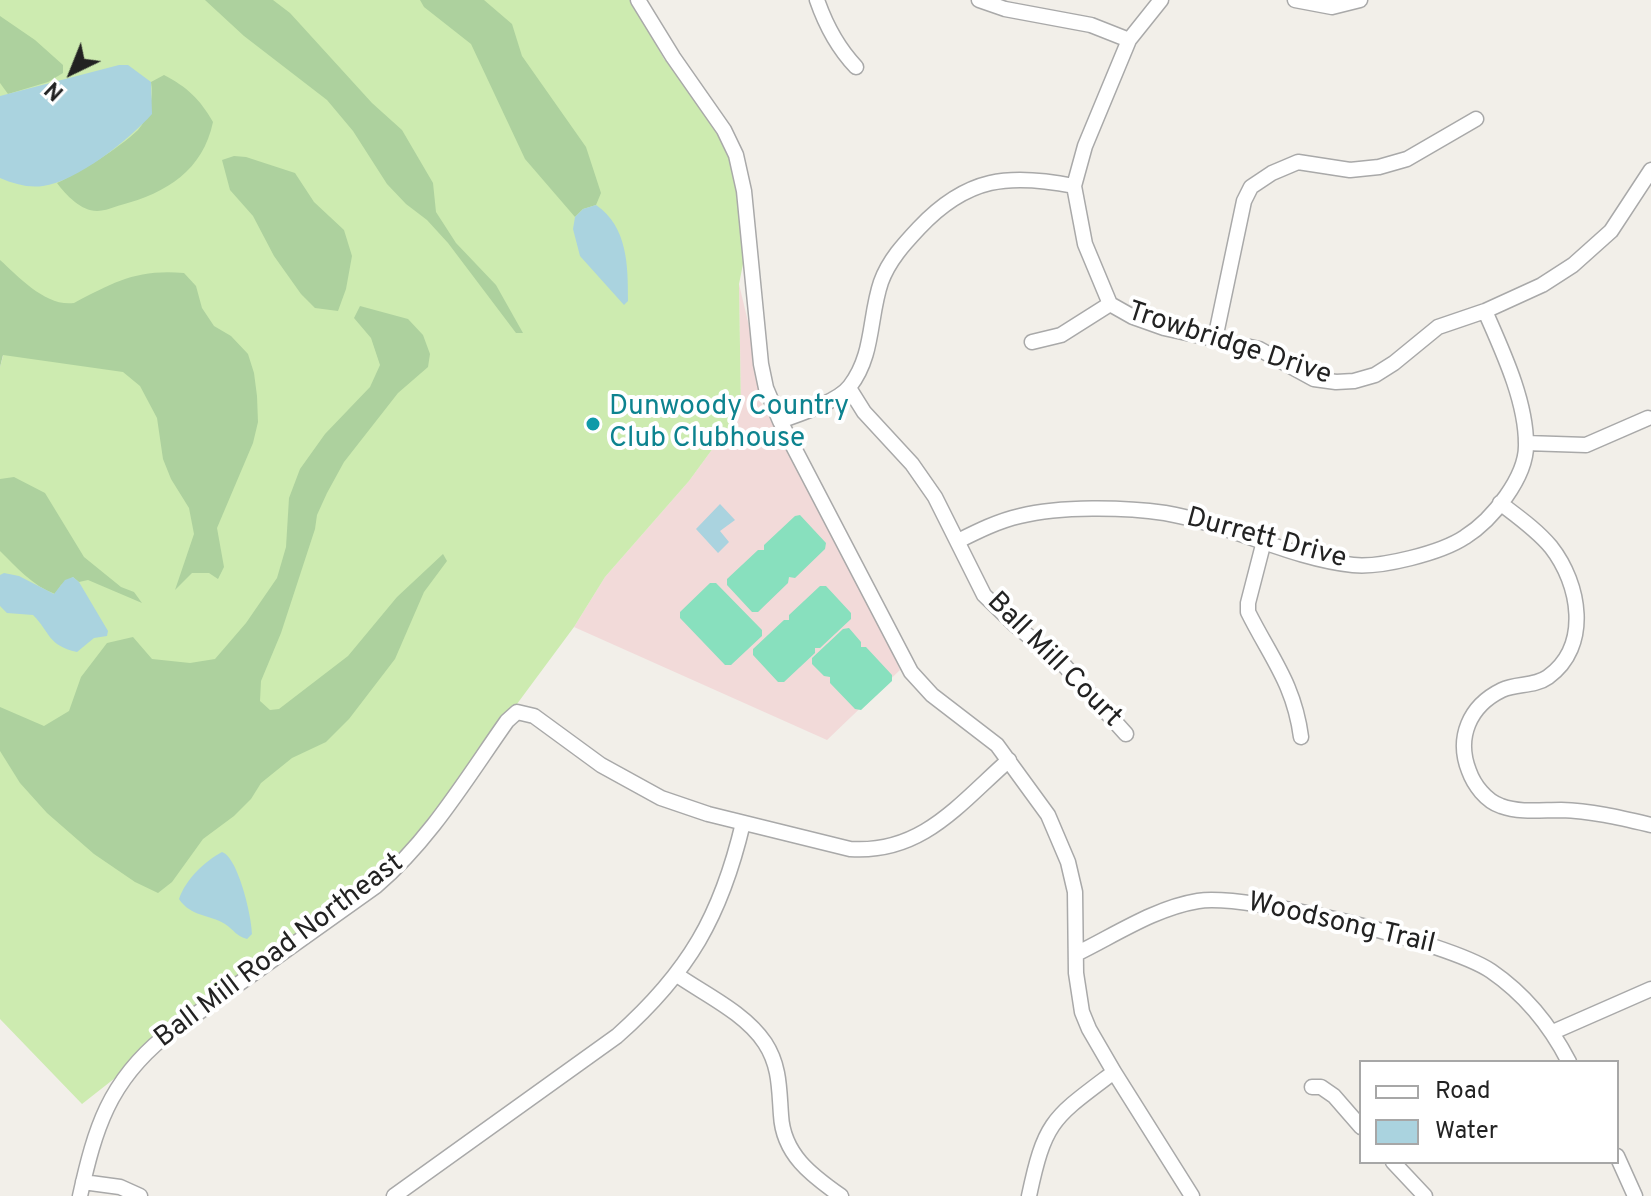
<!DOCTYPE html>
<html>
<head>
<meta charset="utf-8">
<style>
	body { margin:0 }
	#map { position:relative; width:1651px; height:1196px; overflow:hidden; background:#f2efe9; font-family:Overpass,sans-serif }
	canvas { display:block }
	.legend { position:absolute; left:1359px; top:1060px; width:260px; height:104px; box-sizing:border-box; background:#fff; border:2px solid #a7a7a7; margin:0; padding:10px 14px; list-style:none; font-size:24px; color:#222 }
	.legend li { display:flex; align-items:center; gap:16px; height:40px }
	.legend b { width:40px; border:2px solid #a7a7a7 }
	.north { position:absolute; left:32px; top:32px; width:80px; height:80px; -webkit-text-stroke:6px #fff; paint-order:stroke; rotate:223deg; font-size:22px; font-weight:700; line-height:32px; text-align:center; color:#222 }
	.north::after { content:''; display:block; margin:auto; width:28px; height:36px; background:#222; clip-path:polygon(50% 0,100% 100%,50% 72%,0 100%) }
</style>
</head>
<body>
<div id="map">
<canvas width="1651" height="1196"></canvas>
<ul class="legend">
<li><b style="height:10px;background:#fff"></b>Road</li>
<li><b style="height:22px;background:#aad3df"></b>Water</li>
</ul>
<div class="north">N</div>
</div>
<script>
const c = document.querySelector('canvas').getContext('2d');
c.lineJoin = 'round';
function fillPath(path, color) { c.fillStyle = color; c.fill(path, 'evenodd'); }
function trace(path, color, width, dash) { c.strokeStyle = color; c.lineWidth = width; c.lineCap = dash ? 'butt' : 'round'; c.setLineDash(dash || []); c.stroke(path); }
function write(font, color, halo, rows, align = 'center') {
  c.font = font + ' Overpass,sans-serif'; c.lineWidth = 8; c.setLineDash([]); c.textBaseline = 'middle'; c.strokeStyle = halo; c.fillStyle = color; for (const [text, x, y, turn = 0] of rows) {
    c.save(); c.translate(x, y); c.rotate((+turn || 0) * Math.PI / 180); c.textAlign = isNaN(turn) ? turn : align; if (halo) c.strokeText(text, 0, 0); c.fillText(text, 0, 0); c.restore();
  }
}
fillPath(new Path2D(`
	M739,284l15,63 6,54 90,157 50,112 -73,70 -253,-113 31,-50 84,-96 52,-71z`), '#f2dad9');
fillPath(new Path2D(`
	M0,0h632l32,59 69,74 17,96 -11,55 2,126 -52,71 -84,96 -31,50 -160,216 -332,261 -82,-85v-652l3,-11 -3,-3z`), '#cdebb0');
fillPath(new Path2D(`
	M205,0h68l17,13 82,90 30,27 31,53 3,29 20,31 40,42 27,48h-7l-68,-90 -21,-23 -21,-16 -19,-20 -34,-53 -26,-31 -83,-64z
	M420,0h64l28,24 10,32 64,91 15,46 -5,12 -13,4 -8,8 -50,-58 -54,-115 -47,-37z
	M0,16l35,24 28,25v8l-15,9 -40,12 -8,-11z
	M164,75c23,12 36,24 49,47 -10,48 -46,71 -92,83 -7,2 -16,6 -24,6 -16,0 -31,-16 -40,-28 25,-12 61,-34 81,-53 11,-12 16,-33 13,-48z
	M234,156l12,1 49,16 19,29 30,28 8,26 -6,33 -8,22 -23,-3 -14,-14 -27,-38 -21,-40 -23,-26 -8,-30z
	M0,260c19,17 46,47 74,43 40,-21 63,-34 110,-30l12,13 6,22 12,18 17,10 17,18 6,19 3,23 1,26 -5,21 -36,85 7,39 -6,12 -9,-6h-17l-17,17 19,-56 -5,-26 -18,-29 -8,-20 -6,-41 -17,-32 -17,-14 -120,-17 -3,12z
	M360,306l48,13 15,16 7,19 -2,13 -30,26 -54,69 -17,31 -10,22 -2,14 -34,104 -20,48 -1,20 10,9 9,-1 69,-53 49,-59 46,-43 4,7 -23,31 -29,67 -46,60 -23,23 -34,16 -31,25 -10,16 -17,17 -31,23 -31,43 -14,11 -23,-11 -41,-28 -47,-41 -27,-30 -20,-32v-44l44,19 25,-15 12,-34 26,-34 26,-6 19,22 38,4 25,-4 31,-36 31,-45 9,-31 3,-49 11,-29 25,-35 45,-47 10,-22 -9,-27 -17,-20z
	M14,477l31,16 39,64 37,30 13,5 8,11 -54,-23 -9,2 -6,-5 -12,8 -6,9c-22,-8 -39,-27 -55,-43v-72z`), '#add19e');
fillPath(new Path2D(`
	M800,515l26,28 -1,6 -30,29 -6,-1 -1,6 -30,29h-6l-25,-27v-6l31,-29h6v-5l31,-29z
	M710,583h6l46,47v6l-31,29h-6l-45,-47v-6z
	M820,586h6l25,27v6l-31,29h-5v5l-31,29h-6l-25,-27v-6l31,-29h5v-5z
	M849,628l12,14v5h5l26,28v6l-31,29 -6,-1 -25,-26v-6l-6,-1 -12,-12v-6l31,-29z`), '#88e0be');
fillPath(new Path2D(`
	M119,65h9l23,17 1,32c-22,25 -76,68 -109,72 -15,2 -29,-2 -43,-8v-82z
	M596,205c32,22 32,61 32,96l-4,4 -44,-49 -7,-27 2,-12 8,-8z
	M720,504l15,16 -15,11 9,11 -11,11 -22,-24z
	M4,573l15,3 35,18 11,-14 8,-3 6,5 29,49 -1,5 -13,2 -17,14c-30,-7 -26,-19 -44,-37l-26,-2 -7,-7v-31z
	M222,852c16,5 30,65 30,82l-5,5c-11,-3 -13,-9 -22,-15 -16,-10 -34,-7 -46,-25 7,-20 25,-37 43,-47z`), '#aad3df');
const minor = new Path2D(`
	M638,0l35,57 51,73 12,25 8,36 17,173 5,24 14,33 131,251 21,23 65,50 51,70 20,47 7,30 1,81 6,39 7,17 25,43 78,124
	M817,0c9,26 20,47 39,67
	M979,0l26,9 86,16 38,15
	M1161,0l-32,40 -44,106 -11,40 11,58 25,60 23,13 31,11 95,21 55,30 22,3 18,-1 21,-6 19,-12 44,-36 47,-16 57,-26 31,-20 38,-34 40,-61
	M1295,0l37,7 28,-7
	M1215,339l29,-138 7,-14 21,-14 26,-11 52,8 29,-3 28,-8 69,-40
	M1032,342l29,-7 49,-31
	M849,388l15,24 48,52 23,33 49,98 31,30 48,39 63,70
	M780,421c19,-7 58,-19 70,-35 24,-31 19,-69 31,-104 8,-22 23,-38 38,-54 48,-51 90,-55 155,-42
	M1526,443l60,2 62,-27
	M1500,503c17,13 37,27 51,44 29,37 40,99 -3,130 -14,10 -31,6 -46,13 -33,16 -46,48 -33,81 5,14 17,30 32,35 19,7 40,4 60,4 31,1 60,8 90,15
	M958,541c20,-10 40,-20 62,-25 40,-10 104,-9 145,-3 64,11 124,45 188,52 28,3 88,-12 112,-28 27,-17 62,-60 61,-93 0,-44 -24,-94 -41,-133
	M1264,541l-16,62v9c23,46 46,72 53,125
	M1076,954c39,-19 79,-46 122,-53 50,-8 250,41 293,70 35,24 59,54 78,91
	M677,975c29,20 68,38 88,68 15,23 14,46 16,72 2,39 30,60 60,81
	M1553,1032l98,-43
	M1312,1087h9l13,9 27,31
	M1617,1156l18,40
	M1393,1162l32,34
	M83,1182l37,5 20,9
	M80,1196c15,-68 29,-114 84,-159l212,-151c54,-46 90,-107 131,-165l10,-9 17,4 67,49 60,33 47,16 142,35c72,5 109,-45 159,-89
	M394,1196l223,-160c72,-64 104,-120 126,-213
	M1029,1196c16,-76 24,-78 85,-124`);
trace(minor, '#a9a9a9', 17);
trace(minor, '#fff', 14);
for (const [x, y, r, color] of [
	[593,424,8,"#0f9aa8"]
]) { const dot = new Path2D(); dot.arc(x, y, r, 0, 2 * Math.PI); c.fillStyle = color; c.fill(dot); trace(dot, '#fff', 3); }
write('28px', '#222', '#fff', [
	["Trowbridge Drive",1229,345,18],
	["Durrett Drive",1266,540,15],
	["Ball Mill Court",1053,661,45],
	["Woodsong Trail",1341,925,13],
	["Ball Mill Road Northeast",280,952,-37]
]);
write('28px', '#0d838f', '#fff', [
	["Dunwoody Country",609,408],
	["Club Clubhouse",609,440]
], 'left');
</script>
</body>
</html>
